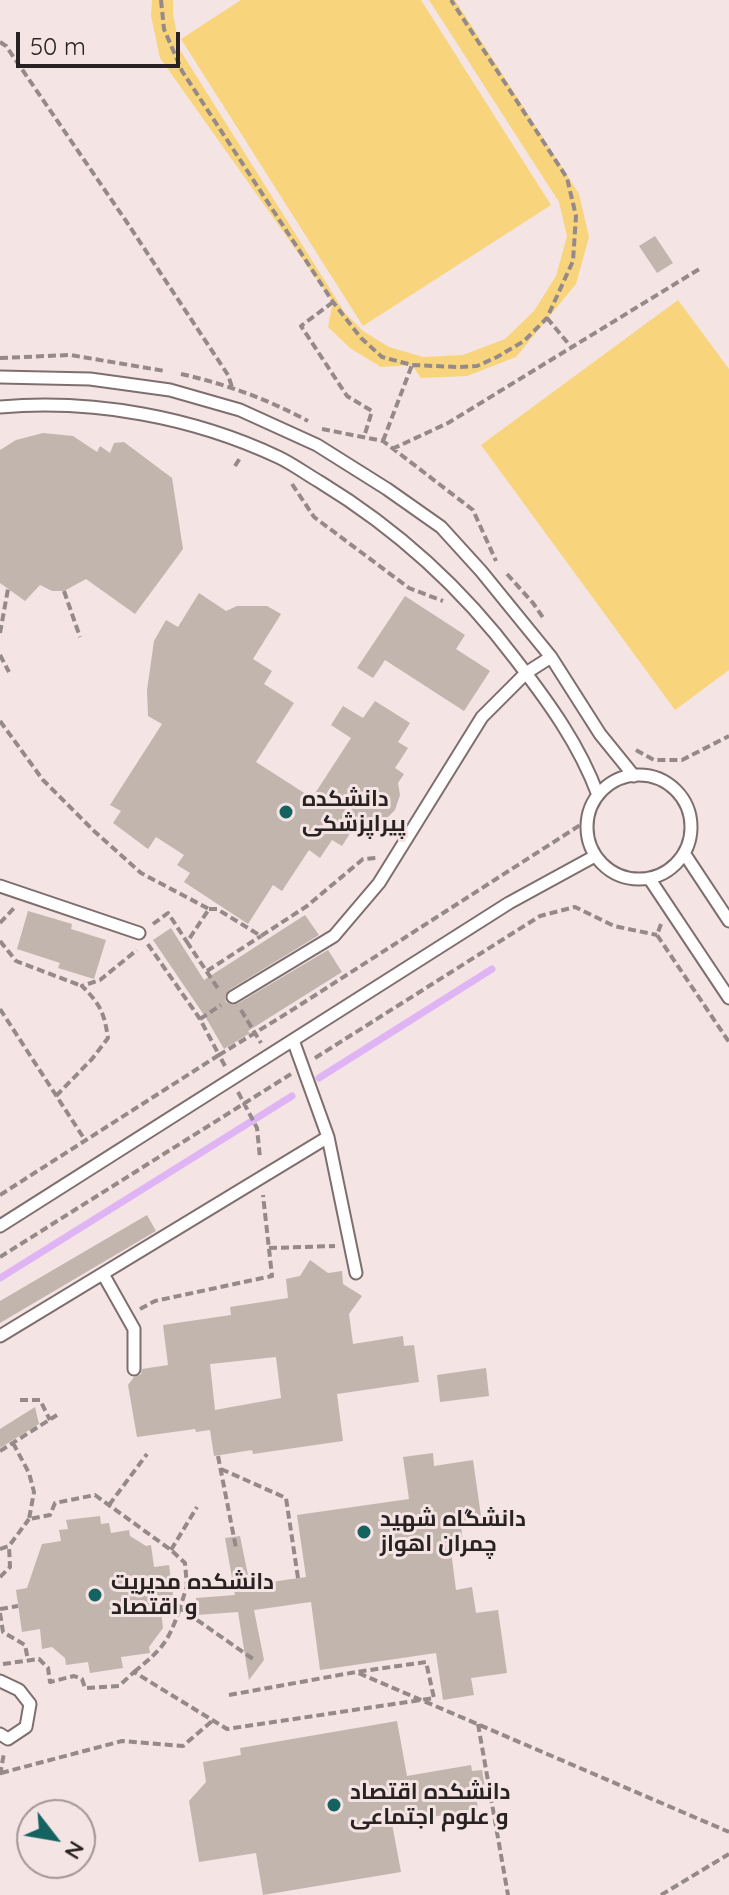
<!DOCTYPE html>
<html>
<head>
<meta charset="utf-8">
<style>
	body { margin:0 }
	#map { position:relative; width:729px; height:1895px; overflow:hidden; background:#f4e4e3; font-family:Quicksand,sans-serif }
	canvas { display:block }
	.north { position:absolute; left:16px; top:1799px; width:80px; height:80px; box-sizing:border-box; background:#f4e4e3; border:2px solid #a29696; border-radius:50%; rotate:121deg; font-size:22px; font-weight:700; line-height:32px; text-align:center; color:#282222 }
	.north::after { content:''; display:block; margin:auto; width:28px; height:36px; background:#146360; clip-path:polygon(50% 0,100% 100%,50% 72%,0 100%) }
	.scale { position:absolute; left:16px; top:32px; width:164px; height:36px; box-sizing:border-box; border:4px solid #282222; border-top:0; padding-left:10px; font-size:24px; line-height:28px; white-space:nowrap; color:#282222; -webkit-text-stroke:6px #f4e4e3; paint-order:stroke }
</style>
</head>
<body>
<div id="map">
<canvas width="729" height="1895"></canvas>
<div class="north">N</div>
<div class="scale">50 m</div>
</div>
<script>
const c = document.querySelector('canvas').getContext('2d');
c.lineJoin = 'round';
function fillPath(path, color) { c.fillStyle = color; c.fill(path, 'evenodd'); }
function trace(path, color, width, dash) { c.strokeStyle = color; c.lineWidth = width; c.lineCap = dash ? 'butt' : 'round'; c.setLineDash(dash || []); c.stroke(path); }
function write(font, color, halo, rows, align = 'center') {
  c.font = font + ' Quicksand,Cairo,sans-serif'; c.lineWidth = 6; c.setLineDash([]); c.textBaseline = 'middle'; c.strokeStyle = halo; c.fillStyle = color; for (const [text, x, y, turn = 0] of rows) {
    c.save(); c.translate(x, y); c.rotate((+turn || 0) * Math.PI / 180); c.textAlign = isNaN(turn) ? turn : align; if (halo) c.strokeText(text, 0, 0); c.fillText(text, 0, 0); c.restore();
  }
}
fillPath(new Path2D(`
	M152,0h21v14l7,36 165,263 18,18 26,16 34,10 40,-2 42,-16 29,-28 22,-35 11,-40 -8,-34 -130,-202h26l124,194 10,43 -13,47 -60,73 -49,19 -46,2 -9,-13 -31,2 -31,-19 -22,-21 5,-25 -173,-244 -9,-42z
	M241,0h180l130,205 -188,121 -182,-287z
	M678,300l51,69v301l-54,40 -194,-265z`), '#f8d57c');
trace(new Path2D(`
	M319,1078l173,-109
	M0,1278l292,-182`), '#dfb4f5', 7);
fillPath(new Path2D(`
	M655,236l18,27 -16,10 -18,-27z
	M43,433l30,3 24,16 3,-6 10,7 4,-10 10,-1 48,36 11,71 -48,65 -49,-35 -22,12h-12l-12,-6 -15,16 -25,-18v-133l16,-10z
	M199,593l27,18 11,-5h30l14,8 -28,45 19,12 -8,13 30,19 -38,59 56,36 39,-60 -20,-13 12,-19 20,12 12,-17 35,22 -12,19 10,6 -13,20 9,6 -6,9 2,12 -5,15 -12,12 -13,5 -5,8 -11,-8 -12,19 -10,-6 -12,18 -11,-8 -27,41 -9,-6 -25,39 -64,-42 6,-9 -13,-8 7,-10 -28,-18 -8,12 -35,-26 8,-12 -11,-6 52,-81 -14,-8 -1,-26 7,-49 12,-21 12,7z
	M405,596l60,39 -9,14 34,22 -26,40 -79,-51 -12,18 -16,-10z
	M28,911l44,13 -1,5 35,11 -12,39 -36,-11 2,-5 -43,-14z
	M305,915l14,20 -90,55 -4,6 1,6 6,3 5,-1 91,-54 14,22 -94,59 2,2 -26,16 -18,-31 -53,-78 18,-12 33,52z
	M147,1215l9,16 -156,92v-22z
	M310,1260l18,13 14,-2 1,13 19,12 -13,18 4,30 50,-8 1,10 10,-1 5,37 -82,12 6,47 -90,13 -1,-4 -38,6 -4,-26 -14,2 -1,-3 -58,8 -9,-52 6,-8 7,-3 1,-5 26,-4 -5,-40 68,-10 -1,-8 58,-9 -2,-19 14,-3zM276,1357l5,41 -66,12 -5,-46z
	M486,1368l3,28 -49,6 -3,-27z
	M35,1407l4,17 -39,24v-19z
	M433,1453l1,13 39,-6 9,63 -21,3 3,24 -13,1 5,39 16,-3 4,26 22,-3 9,63 -36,5 3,17 -31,5 -7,-47 -116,17 -9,-68 -57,8 10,50 -15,20 -11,-68 -41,3 -1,-17 39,-3 -10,-57 15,-2 10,49 56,-8 -9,-62 112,-16 -6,-42z
	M100,1516l1,8 8,-1 2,10 18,-3 1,6 16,10 5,-1 3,22 15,-2 6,45 -14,1 2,17 -14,19 1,6 -29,4 2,11 -33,5 -2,-11 -22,3 -1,-7 -13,-11 -10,2 -2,-20 -18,3 -6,-42 11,-2 15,-44 19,-3 -2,-11 9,-1 -2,-9z
	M397,1721l10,55 64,-11 1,6 10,-1 5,30 -10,2 1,7 -86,15 9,48 -138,23 -7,-42 -57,9 -10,-61 17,-19 -3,-20 38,-7 -1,-7z`), '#c1b5ad');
const service = new Path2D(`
	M0,377l90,2 80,11 70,20 77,35 70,44 54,38 40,44 70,86 49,77 34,42
	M0,407c94,-8 193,10 278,50 15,7 28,17 42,25 77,47 142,106 196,178 33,43 63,84 82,135
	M587 827a52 52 0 1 1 104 0a52 52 0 1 1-104 0Z
	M684,853l45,68
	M649,878l80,120
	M0,886l139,47
	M233,997l101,-61 45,-53 103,-166 44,-44 25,-16
	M328,1137l28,136
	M0,1226l509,-323 86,-47
	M103,1274l31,55v40
	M0,1336l328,-199 -35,-97
	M0,1681l19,9 11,14 -4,23 -18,12 -8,-5`);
trace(service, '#7e6f6e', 15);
trace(new Path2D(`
	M161,0l3,29 18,42 151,231 28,36 21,19 30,8 46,2 19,-1 20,-9 27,-16 23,-23 26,-57 3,-45 -9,-38 -116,-178
	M0,42l6,4 120,175 102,154 4,12
	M333,302l-32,24 46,70 25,15 -8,26
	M547,318l25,30
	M0,358l70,-3 95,16
	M181,374c45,10 86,25 127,47
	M322,429l61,12 90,69 23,51
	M383,441l29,-76
	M392,449l56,-26 253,-155
	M235,466l5,-8h2
	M292,484l22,33 95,71 34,13
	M507,574l26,29 11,16
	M64,591l16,46
	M0,633l8,-44
	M0,655l9,17
	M0,721l43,59 51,51 47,42 68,36 -22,33 32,48
	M636,750l18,10h28l47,-24
	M209,909h8l44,27 46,-30 56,-47 13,-1
	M0,923l15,-16
	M153,924l15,-11 19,29
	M661,924l-4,11 72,107
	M0,941l16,20 66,25
	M207,971l54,-35
	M0,1009l85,131
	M241,1010l20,33
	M200,1019l21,-14
	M315,1058l225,-142 35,-9 39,19 43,9
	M225,1066l-6,-11 70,-43 299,-192
	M238,1092l19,36 3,30
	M56,1096l36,-37 16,-21c-4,-26 -8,-34 -26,-52l18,-6 37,-30
	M0,1195l219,-140 -19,-36 -53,-76
	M269,1248l66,-2
	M0,1257l291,-183
	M140,1309l15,-8 117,-25 -9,-81
	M20,1400h20l10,20
	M13,1443l16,30 5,19 -5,27 21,-4 5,-12 40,-8 76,55 14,13 2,23 -7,22 73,51
	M0,1451l57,-36
	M218,1456l18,92
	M221,1469l65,29 12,80
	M109,1505l38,-51
	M0,1549l9,-3 20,-27
	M171,1550l26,-43
	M0,1577l10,-10 -1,-21
	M0,1609l18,-3
	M0,1613l3,19 22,13 3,15
	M3,1664l36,-5 9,9 2,14 24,-6 8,3 3,9 34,-2 15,-14 93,57 207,-31 -8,-36 -70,10
	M134,1672c28,-23 34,-29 46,-64
	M229,1695l127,-23 373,160
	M478,1724l30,171
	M1,1773l121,-32 61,5 29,-25
	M0,1775l4,-22
	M661,1895l68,-41`), '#958a89', 4, [8, 4]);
trace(service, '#fff', 11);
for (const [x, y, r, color] of [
	[286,812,8,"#146360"],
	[364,1532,8,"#146360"],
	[95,1595,8,"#146360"],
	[334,1805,8,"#146360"]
]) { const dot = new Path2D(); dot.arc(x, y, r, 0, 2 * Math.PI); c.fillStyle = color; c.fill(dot); trace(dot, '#f4e4e3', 3); }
write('bold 22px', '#282222', '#f4e4e3', [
	["دانشکده",302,799],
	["پیراپزشکی",302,824],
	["دانشگاه شهید",380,1519],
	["چمران اهواز",380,1544],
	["دانشکده مدیریت",111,1582],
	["و اقتصاد",111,1607],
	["دانشکده اقتصاد",350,1792],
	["و علوم اجتماعی",350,1817]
], 'left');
</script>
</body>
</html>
